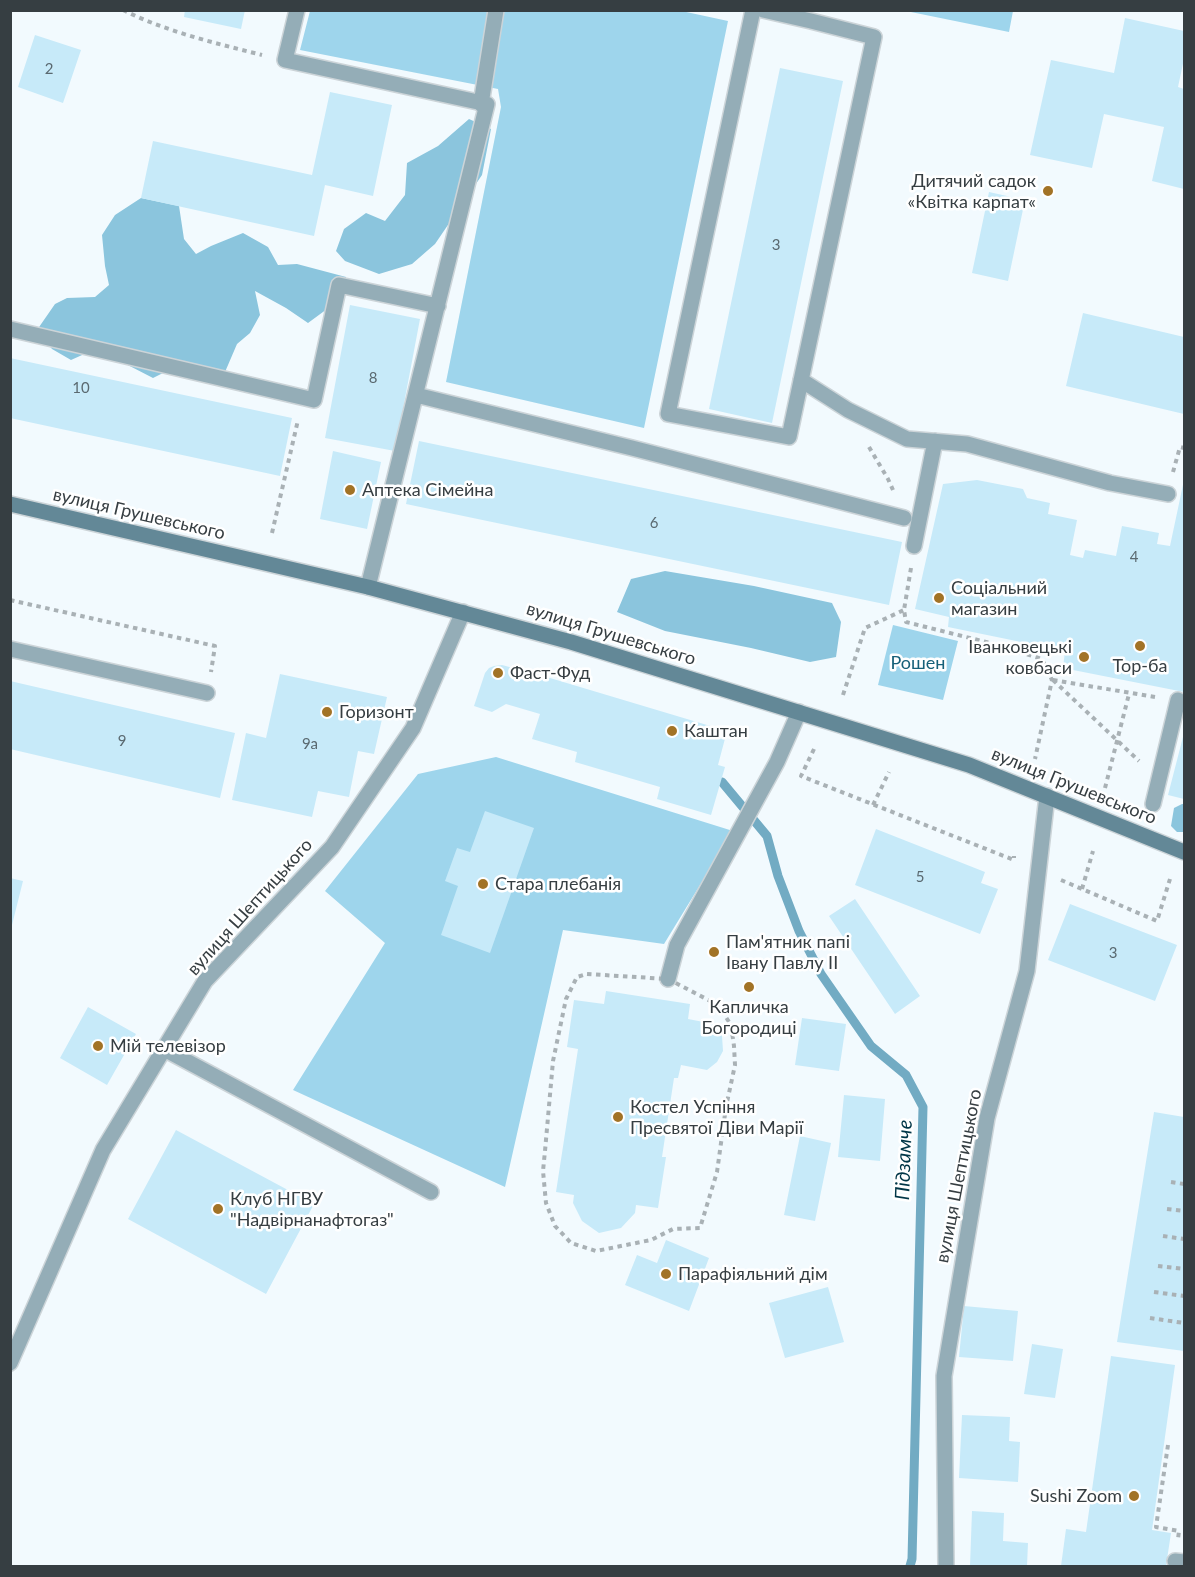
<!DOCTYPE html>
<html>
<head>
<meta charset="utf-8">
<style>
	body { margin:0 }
	#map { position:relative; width:1195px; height:1577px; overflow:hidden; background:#f2fafe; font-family:Lato,sans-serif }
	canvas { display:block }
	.frame { position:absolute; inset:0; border:12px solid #363e42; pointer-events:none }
</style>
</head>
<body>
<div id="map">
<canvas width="1195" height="1577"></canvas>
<div class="frame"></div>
</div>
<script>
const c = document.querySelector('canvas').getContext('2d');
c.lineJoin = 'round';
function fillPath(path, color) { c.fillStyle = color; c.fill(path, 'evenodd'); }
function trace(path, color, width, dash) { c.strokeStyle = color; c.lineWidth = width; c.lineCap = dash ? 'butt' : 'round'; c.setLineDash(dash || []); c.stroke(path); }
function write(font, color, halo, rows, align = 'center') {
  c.font = font + ' Lato,sans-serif'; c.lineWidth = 5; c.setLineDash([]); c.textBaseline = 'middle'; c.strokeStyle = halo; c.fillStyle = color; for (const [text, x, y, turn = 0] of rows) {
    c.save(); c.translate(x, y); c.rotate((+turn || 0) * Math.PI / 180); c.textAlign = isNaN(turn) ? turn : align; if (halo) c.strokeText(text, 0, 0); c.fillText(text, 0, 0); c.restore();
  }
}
fillPath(new Path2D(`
	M677,10l51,11 -84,407 -198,-46 55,-275 -3,-18 -198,-39 10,-39z
	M906,11l107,-1v1l-4,21z
	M893,625l65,16 -15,59 -65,-15z
	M496,757l237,74 -69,113 -101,-14 -58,257 -212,-97 92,-147 -60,-52 93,-117z`), '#9ed5ec');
fillPath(new Path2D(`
	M469,119l22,10 -9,46 -47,69 -23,20 -33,10 -34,-13 -9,-10 8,-22 22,-16 19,8 20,-26 2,-32 31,-17z
	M141,198l38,8 5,33 12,15 15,-8 32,-13 25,14 10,18 19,-1 49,13 -4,21 -34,25 -22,-15 -31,-17 5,24 -10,18 -13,11 -12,28 -46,-7 -26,13 -33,-17 -20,-14 -29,13 -19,-11 -15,-19 18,-26 12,-6 28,-1 14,-12 -4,-19 -3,-31 13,-20z
	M665,571l89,15 78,17 9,19 -5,35 -26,5 -59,-14 -86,-17 -48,-19 14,-33z
	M1182,804h2v28h-7l-6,-6 3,-18z`), '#8bc5dd');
trace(new Path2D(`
	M722,782l45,54 11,40 21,55 22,43 50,72 35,29 17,32 -11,452 -2,7`), '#72abc3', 9);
fillPath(new Path2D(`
	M185,10h60l-4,19 -57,-12z
	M1125,18l59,13v28l-6,28 6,2v100l-32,-8 12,-54 -60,-13 -12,54 -62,-13 21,-95 63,13z
	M35,35l46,15 -18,53 -45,-16z
	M780,68l63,13 -71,342 -63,-14z
	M330,92l62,13 -19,91 -48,-11 -11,51 -173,-38 12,-57 159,34z
	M989,192l36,8 -17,81 -36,-8z
	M350,305l70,14 -25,132 -70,-13z
	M1083,313l101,24v77l-118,-28z
	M10,358l282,60 -12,58 -270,-58z
	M419,441l483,101 -13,63 -483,-101z
	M333,451l48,11 -14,67 -47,-10z
	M977,480l46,9 4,9 23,5 -2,11 29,6 -7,35 13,3 2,-8 31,6 6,-30 37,7 -2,11 13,2 14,-66v212l-121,-24 2,-17 -117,-24 1,-10 -34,-8 28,-125z
	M502,665l48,13 177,53 -9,34 7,2 -14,48 -54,-16 3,-12 -85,-25 2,-10 -45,-13 8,-25 -34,-10 -14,8 -18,-6 11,-33 4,-5 5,-2z
	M280,674l107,23 -13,57 -16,-3 -9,46 -31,-6 -6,26 -80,-17 14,-67 20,5z
	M10,681l225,52 -15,65 -210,-49z
	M1184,733v66l-16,-4z
	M485,811l49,17 -44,125 -49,-18 17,-49 -13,-5 12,-33 13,4z
	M876,829l109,43 -4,11 17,6 -18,45 -125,-49z
	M10,878l13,3 -12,48 -1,-1z
	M855,899l65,97 -25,18 -66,-98z
	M1070,904l107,41 -22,56 -107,-41z
	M606,991l84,13 -2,15 26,5 8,12 1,15 -6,11 -10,8 -26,-5 -3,13h-4l-12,79h4l-8,51 -22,-3 -1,8 -14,15 -22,5 -17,-12 -9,-18 1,-8 -18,-3 22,-143 -11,-2 7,-47 30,4z
	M88,1007l48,27 -29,51 -47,-27z
	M802,1018l44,6 -7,47 -44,-6z
	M844,1095l41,4 -5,62 -42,-4z
	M1154,1112l30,5v234l-67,-9z
	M176,1130l138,74 -48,90 -138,-75z
	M800,1136l31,7 -16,78 -31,-6z
	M666,1240l43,18 -20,53 -64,-26 12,-30 20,8z
	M828,1287l16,55 -59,16 -16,-55z
	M964,1306l54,5 -5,50 -54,-4z
	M1032,1344l31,5 -8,49 -31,-4z
	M1111,1356l64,9 -23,165 19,3 -5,33h-105l5,-37 20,3z
	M962,1415l48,2 -1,24 11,1 -2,40 -59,-4z
	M972,1511l32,2 -1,28 25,2 -1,23h-57z`), '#c7eaf9');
const lane = new Path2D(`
	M297,10l-12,50 202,44 -119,483
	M753,10l-85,404 121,23 85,-400 -63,-16 -48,-11
	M481,104l15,-94
	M10,329l304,71 25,-115 99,21
	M801,380l47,30 59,29 60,5 143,39 58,11
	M416,395l216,53 272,70
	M914,546l21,-105
	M10,649l197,44
	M1153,804l25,-104
	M668,979l9,-34 100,-183 22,-50
	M1175,1561l9,1`);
const street = new Path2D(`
	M164,1049l267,143
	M10,1363l93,-213 102,-169 127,-134 81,-119 50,-116
	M946,1566l-2,-190 43,-258 40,-147 20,-175`);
const secondary = new Path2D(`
	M10,504l358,83 203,55 398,123 215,87`);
trace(lane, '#ccd4d8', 18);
trace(street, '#ccd4d8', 18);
trace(secondary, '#ccd4d8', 18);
trace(new Path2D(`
	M123,10c44,22 92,33 139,45
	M869,447l19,32 5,11
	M1173,472l7,-25 4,1
	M272,533l26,-113
	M911,568l-7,42 2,12 84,21 52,16 10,21 -17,79
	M10,600l205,46 -4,26
	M1053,680l86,81
	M1053,680l102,17
	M843,695l22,-67 39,-18
	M814,749l-13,27 213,84v-4
	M1105,788l24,-94
	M873,805l16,-33
	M1061,880l96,41 13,-42
	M1082,889l11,-38
	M587,974l81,5 50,26 13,20 3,21 1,19 -9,42 -9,65 -17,56 -27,1 -22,11 -55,11 -25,-8 -16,-17 -9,-23 -3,-32 2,-20 8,-90 13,-62 11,-22z
	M1171,1182l13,2
	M1167,1209l17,2
	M1163,1236l21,3
	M1158,1266l26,3
	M1154,1292l30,4
	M1150,1318l34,5
	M1168,1445l-12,82 23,4 -1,8`), '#a9b1b5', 4, [4.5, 4.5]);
trace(lane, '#94adb7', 15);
trace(street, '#94adb7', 15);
trace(secondary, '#638897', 15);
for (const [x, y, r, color] of [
	[1048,191,6,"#a27326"],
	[350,490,6,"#a27326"],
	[939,598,6,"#a27326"],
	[1140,646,6,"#a27326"],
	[1084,657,6,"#a27326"],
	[498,673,6,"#a27326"],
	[327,712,6,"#a27326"],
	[672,731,6,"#a27326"],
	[483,884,6,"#a27326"],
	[714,952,6,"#a27326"],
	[749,987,6,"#a27326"],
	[98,1046,6,"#a27326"],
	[618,1117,6,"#a27326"],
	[218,1209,6,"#a27326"],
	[666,1274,6,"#a27326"],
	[1134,1496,6,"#a27326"]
]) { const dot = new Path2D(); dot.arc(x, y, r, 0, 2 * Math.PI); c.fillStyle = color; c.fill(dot); trace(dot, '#fff', 2); }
write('15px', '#5a6970', null, [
	["2",49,69],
	["3",776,245],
	["8",373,378],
	["10",81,388],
	["6",654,523],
	["4",1134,557],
	["9",122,741],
	["9а",310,744],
	["5",920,877],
	["3",1113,953]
]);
write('18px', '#363e42', '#fff', [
	["Дитячий садок",1036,181,"right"],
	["«Квітка карпат«",1036,202,"right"],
	["Аптека Сімейна",362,490],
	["Соціальний",951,588],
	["магазин",951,609],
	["Іванковецькі",1072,647,"right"],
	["ковбаси",1072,668,"right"],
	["Тор-ба",1140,666,"center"],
	["Фаст-Фуд",510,673],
	["Горизонт",339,712],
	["Каштан",684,731],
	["Стара плебанія",495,884],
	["Пам'ятник папі",726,942],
	["Івану Павлу ІІ",726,963],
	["Капличка",749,1007,"center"],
	["Богородиці",749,1028,"center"],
	["Мій телевізор",110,1046],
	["Костел Успіння",630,1107],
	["Пресвятої Діви Марії",630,1128],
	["Клуб НГВУ",230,1199],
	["\"Надвірнанафтогаз\"",230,1220],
	["Парафіяльний дім",678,1274],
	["Sushi Zoom",1122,1496,"right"]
], 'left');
write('18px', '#363e42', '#fff', [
	["вулиця Грушевського",139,514,13],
	["вулиця Грушевського",611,634,17],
	["вулиця Грушевського",1074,786,22],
	["вулиця Шептицького",250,907,-48],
	["вулиця Шептицького",959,1176,-79]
]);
write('18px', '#166079', '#fff', [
	["Рошен",918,663]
]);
write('italic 20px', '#003647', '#fff', [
	["Підзамче",904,1160,-88]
]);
</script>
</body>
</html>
